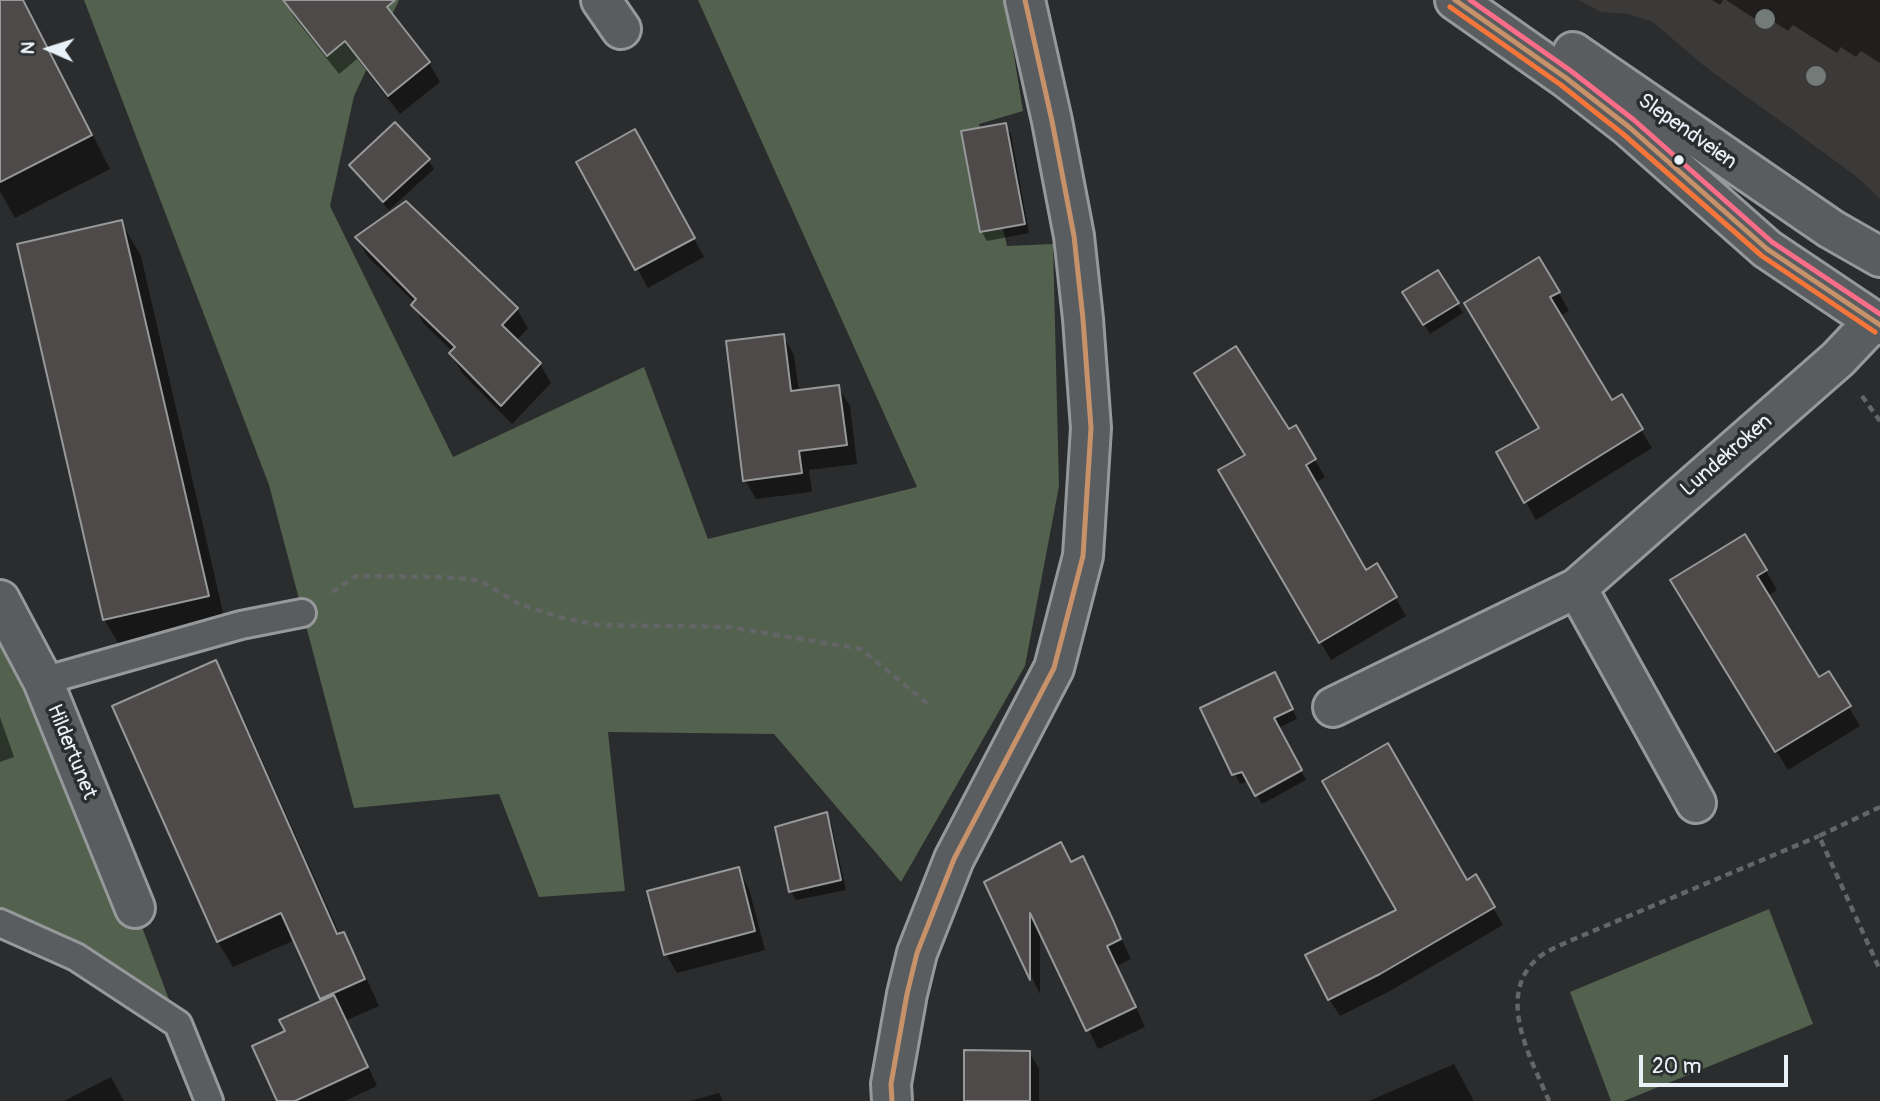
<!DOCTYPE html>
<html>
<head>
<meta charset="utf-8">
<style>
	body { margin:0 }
	#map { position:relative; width:1880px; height:1101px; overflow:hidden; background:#2b2c2d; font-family:Pangolin,sans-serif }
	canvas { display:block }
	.north { position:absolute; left:14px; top:14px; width:70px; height:70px; -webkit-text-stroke:5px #2a2d2e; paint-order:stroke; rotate:273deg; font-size:19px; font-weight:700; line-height:28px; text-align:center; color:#e8f1f8 }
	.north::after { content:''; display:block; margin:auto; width:24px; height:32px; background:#e8f1f8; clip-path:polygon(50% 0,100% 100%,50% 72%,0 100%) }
	.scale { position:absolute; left:1639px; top:1055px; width:149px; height:32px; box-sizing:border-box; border:4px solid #e8f1f8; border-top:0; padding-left:9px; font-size:21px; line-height:24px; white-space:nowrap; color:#e8f1f8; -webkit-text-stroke:5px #2a2d2e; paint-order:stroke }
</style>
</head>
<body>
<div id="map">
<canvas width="1880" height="1101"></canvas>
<div class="north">N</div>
<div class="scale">20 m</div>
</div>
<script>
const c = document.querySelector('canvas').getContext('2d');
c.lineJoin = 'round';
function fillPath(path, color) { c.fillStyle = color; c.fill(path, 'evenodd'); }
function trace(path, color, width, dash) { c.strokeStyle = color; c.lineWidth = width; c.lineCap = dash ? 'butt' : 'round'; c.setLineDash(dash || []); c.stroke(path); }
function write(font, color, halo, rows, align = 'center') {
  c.font = font + ' Pangolin,sans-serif'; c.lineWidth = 7; c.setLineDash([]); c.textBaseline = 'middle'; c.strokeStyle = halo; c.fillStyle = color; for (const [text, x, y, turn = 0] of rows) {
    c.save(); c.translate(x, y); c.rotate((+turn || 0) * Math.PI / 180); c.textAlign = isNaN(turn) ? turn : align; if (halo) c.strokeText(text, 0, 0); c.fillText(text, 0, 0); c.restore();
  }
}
fillPath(new Path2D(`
	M1579,0h301v199l-24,-23 -153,-111 -50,-43 -25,-8 -27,-2z`), '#3c3a39');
fillPath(new Path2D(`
	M84,0h315l-45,96 -24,110 123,251 191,-90 64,172 209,-52 -219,-487h307l18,111 -44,13 28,122 46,-2 6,242 -34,180 -124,216 -127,-148 -166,-2 17,159 -86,6 -40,-103 -145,14 -85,-323z
	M0,600l135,308 43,116 -178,-101z
	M1769,909l44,115 -189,77h-13l-41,-109z`), '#52624e');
fillPath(new Path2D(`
	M0,0h24l86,169 -95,49 -15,-27z
	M284,0h95l50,63 11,19 -40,32 -43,-55 -18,15 -45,-57z
	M1712,0h11l-3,5z
	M1726,0h154v63l-19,-12 -5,6 -15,-10 -4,6 -44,-28 -5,6 -15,-10 -4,7z
	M1005,125l6,9 18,99 -42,8 -6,-10z
	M646,150l58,107 -56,31 -70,-126z
	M428,160l6,9 -45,41 -32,-35 -6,-9z
	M121,222l20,34 86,374 -103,23 -20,-34z
	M357,238l160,71 11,19 -12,13 24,23 11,19 -39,41 -50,-51 -11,-20 2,-1 -29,-28 -11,-19 2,-2 -47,-46z
	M1438,272l25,41 -33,21 -25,-42z
	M1559,293l10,18 -10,5 53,86 9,-6 31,52 -116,72 -38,-67 43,-25 -75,-124z
	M783,336l11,19 5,37 39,-5 12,19 7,58 -48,6 3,22 -56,7 -11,-19z
	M1295,427l30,50 -11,7 52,88 11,-6 29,50 -75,44 -110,-189z
	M1766,571l11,19 -10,6 51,84 10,-7 32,53 -72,44 -105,-170z
	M215,662l15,26 110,247 3,-1 15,26 21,46 -32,14 30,66 -32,15h-67l9,-69 37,-30 -29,-62 -62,27 -15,-25 -104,-235z
	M1280,684l17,35 -19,9 28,52 -44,24 -13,-23 -9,3 -37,-75z
	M0,717l14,40 -14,5z
	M826,814l5,9 15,67 -50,10 -6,-9z
	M1083,858l48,101 -14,7 28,61 -47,22 -58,-119v64l-54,-111 85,-19z
	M738,869l11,20 16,61 -88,23 -11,-19z
	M1475,877l28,48 -113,66 -50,25 -11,-17z
	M1029,1052l10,17v32h-73z
	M1454,1064l20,37h-105z
	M111,1077l13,24h-60z
	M719,1093l4,8h-33z`), '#0007');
const building = new Path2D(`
	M0,0h23l69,135 -92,47z
	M283,0h112l-8,7 43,55 -42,34 -43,-55 -18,15z
	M395,122l35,37 -47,43 -34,-37z
	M1006,123l19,101 -45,8 -19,-101z
	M635,129l60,109 -60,32 -59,-108z
	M406,201l112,107 -16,17 39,38 -40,43 -52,-53 6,-6 -44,-42 5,-6 -61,-62z
	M122,220l87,376 -106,24 -86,-376z
	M1539,257l21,35 -10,5 62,103 10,-6 21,35 -119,74 -28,-51 43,-24 -75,-125z
	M1438,270l21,33 -36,22 -21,-33z
	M784,334l7,57 48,-6 8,60 -48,6 3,22 -59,8 -17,-140z
	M1236,346l53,83 7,-4 20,34 -10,6 60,105 11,-7 20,34 -78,46 -101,-173 27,-15 -51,-82z
	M1745,534l22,36 -10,6 62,101 10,-6 22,35 -76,46 -105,-172z
	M216,660l121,274 7,-2 21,47 -45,20 -39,-86 -64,29 -105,-236z
	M1275,672l18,37 -19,9 28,52 -47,26 -13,-24 -10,3 -32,-67z
	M1388,743l79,137 9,-6 19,33 -115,67 -52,26 -23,-45 91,-45 -74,-129z
	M827,812l14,68 -52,12 -14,-65z
	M1061,842l10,20 12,-6 30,64 8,19 -14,7 29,61 -50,24 -56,-118v67l-46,-98z
	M739,867l16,64 -91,24 -17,-64z
	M334,995l34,72 -73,34h-18l-25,-55 33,-15 -6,-11z
	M964,1050l66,1v50h-66z`);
fillPath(building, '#4d4a49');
trace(building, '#96989a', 2);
const service = new Path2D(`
	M43,681l198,-56 61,-12
	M0,923l76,34 102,67 31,77`);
const minor = new Path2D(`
	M601,0l20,29
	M1577,588l119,215
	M0,600l43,81 92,227
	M1333,707l244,-119 261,-229 36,-38
	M892,1101l-1,-17 16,-90 10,-41 37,-94 100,-191 29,-112 8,-128 -8,-109 -9,-83 -22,-115 -27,-121`);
const secondary = new Path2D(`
	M1455,0l111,78 63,49 138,122 113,76
	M1573,52l258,177 49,28`);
trace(service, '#96989a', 32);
trace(minor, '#96989a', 44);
trace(secondary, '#96989a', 44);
trace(new Path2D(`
	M1862,396l18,25
	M332,592l24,-16 84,1 39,3 40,24 44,14 35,7 131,2 132,22 68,56
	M1880,807l-61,29 61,134
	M1549,1101c-17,-41 -55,-105 -11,-143 8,-7 19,-11 29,-16l252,-106`), '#636566', 4.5, [7, 5]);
trace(service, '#5a5d60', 26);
trace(minor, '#5a5d60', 38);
trace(secondary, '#5a5d60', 38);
trace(new Path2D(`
	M1455,0l111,78 63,49 138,122 113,76
	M892,1101l-1,-17 16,-90 10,-41 37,-94 100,-191 29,-112 8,-128 -8,-109 -9,-83 -22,-115 -27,-121`), '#c7916a', 5);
trace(new Path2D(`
	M1450,7l111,78 62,49 139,122 113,76`), '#f5763a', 5);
trace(new Path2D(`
	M1470,0l101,71 63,49 138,122 108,72`), '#fb6d88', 5);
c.fillStyle = '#737b78';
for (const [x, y] of [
	[1765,19],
	[1816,76]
]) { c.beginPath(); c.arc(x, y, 10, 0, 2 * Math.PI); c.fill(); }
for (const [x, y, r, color] of [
	[1679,160,6,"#e8f1f8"]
]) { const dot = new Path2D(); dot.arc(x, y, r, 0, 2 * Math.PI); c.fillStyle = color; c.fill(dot); trace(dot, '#2a2d2e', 2.5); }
write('21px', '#e8f1f8', '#2a2d2e', [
	["Slependveien",1687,132,35],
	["Lundekroken",1727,456,-41],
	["Hildertunet",71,752,68]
]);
</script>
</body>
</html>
